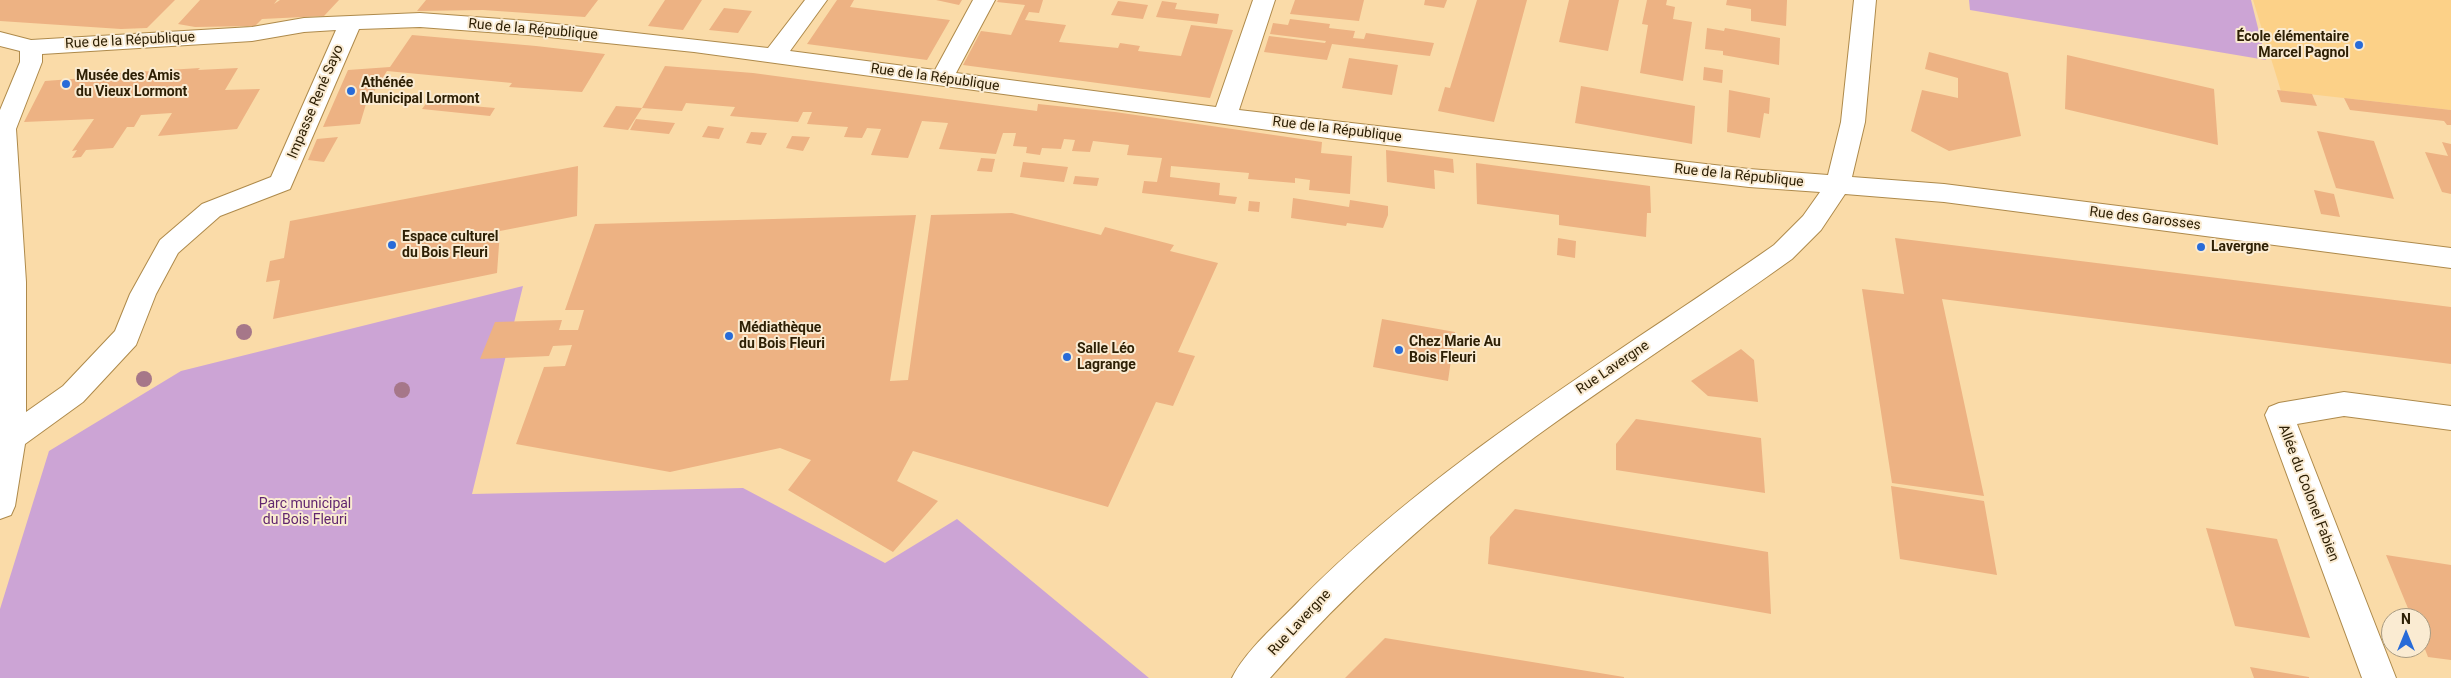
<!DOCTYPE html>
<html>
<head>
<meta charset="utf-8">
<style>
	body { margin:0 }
	#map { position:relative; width:2451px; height:678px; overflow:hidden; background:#fadba8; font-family:Roboto,sans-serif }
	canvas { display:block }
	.north { position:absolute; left:2381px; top:608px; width:50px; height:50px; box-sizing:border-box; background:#faebd2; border:1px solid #a89a80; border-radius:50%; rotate:0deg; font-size:14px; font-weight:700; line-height:20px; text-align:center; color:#2e2005 }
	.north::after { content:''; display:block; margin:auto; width:18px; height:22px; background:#286bd8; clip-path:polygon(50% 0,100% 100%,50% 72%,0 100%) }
</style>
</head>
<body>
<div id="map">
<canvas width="2451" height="678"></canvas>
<div class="north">N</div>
</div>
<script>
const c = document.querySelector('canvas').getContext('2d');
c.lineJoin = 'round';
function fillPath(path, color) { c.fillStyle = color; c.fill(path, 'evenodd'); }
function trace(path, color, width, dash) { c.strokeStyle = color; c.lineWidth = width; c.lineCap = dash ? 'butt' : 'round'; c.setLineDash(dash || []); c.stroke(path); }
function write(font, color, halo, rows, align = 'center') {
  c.font = font + ' Roboto,sans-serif'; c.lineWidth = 4; c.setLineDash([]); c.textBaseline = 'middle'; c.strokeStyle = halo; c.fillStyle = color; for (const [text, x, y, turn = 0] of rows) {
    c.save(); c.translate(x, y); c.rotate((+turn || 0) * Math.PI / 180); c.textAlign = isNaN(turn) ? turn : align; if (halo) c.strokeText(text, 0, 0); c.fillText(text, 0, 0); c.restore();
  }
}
fillPath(new Path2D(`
	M2253,0h198v110l-170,-19z`), '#fcd188');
fillPath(new Path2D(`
	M1969,0h282l15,60 -296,-50z
	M523,286l-51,208 271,-6 142,75 72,-44 192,159h-1149v-69l49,-158 132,-80z`), '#cca4d5');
fillPath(new Path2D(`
	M0,0h175l-28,28 -26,1 -121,-8z
	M200,0h77l-3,4 6,-4h59l-15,16 -62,3 -7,7 -60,1 -17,-3z
	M426,0h172l-13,17 -102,-7 -66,1z
	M665,0h37l-19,30 -35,-4z
	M837,0h17l-4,7 100,13 -23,40 -120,-16z
	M936,0h26l-3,5z
	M998,0h45l-4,13 -10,-1 -4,8 41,5 -7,17 59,6 2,-5 20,3 -2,5 43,5 10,-31 42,5 -23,68 -247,-33 18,-34 30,4 14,-30 -28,-3z
	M1295,0h69l-5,21 -69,-7z
	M1425,0h22l-3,8 -20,-3z
	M1477,0h50l-33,122 -56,-11 7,-24 5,1z
	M1569,0h50l-11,51 -49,-9z
	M1647,0h20l-1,5 9,2 -2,12 19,3 -9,59 -43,-8 8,-48 -6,-1z
	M1727,0h60l-1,26 -35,-5v-12l-25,-4z
	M1118,1l30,4 -5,14 -32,-4z
	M1162,1l15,2 -2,6 44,5 -2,10 -61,-7z
	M724,8l28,3 -14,22 -29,-3z
	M1290,19l40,5 -1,4 26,3 -2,7 11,1 2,-6 68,10 -4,13 -98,-12 -5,16 -63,-8 5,-16 56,7 1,-2 -56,-7 3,-11 15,2z
	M1707,28l17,3 1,-3 55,10 -1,27 -56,-10v-4l-18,-2z
	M412,35l124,11 69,8 -23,38 -73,-5 3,-4 -125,-12 -21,33 -6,20 -37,3 25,-57 42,-3z
	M1929,52l79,21 13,63 -72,15 -38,-20 11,-41 36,8v-20l-33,-9z
	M2067,55l147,34 4,56 -153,-36z
	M1349,58l49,7 -6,30 -50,-7z
	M665,66l88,7 284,38 1,-7 77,8 207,30 -1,11 31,3 -2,38 -41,-4 1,-10 -15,-2v5l-47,-4 1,-6 -78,-7 -1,11 50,6 -1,12 18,2 -2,7 -93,-11 2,-12 13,1 5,-24 -35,-3 2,-10 -36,-4 -3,11 -18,-1 3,-11 -11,-1 -3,10 -19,-1 -2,7 -14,-2 1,-6 -14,-1 3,-13h-13l-7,21 -57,-5 9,-26 -26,-2 -14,37 -37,-3 10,-26 -14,-1 -5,10 -18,-1 4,-10 -41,-3 5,-12h-9l-5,10 -68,-6 5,-9 -49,-4 -4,8 -40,-3z
	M1704,67l19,3 -1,13 -19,-3z
	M200,68l-2,2 40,-2 -13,22 35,-1 -23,40 -79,7 14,-23 -31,2 -7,12h-7l-14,21 -27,2 -5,7 -9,1 5,-8 -5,1 22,-32 -70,3 21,-41 40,-3 2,-3z
	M1581,86l114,20 -3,38 -117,-21z
	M1729,90l41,8 -1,16 -5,-1 -4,25 -33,-6z
	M2277,90l35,4 5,12 -36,-4z
	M2344,98l107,12v15h-4l-3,-4 -94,-11z
	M428,101l20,3 47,4 -5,8 -68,-7z
	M616,106l26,2 -14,22 -25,-3z
	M636,119l39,4 -6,11 -39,-4z
	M708,126l16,2 -5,11 -17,-2z
	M2317,131l57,10 20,58 -58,-11z
	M751,132l16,1 -6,12 -15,-2z
	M792,136l18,1 -7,14 -17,-3z
	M338,137l-14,25 -16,-2 9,-21z
	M2442,142l9,2v50l-9,-2 -17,-40 23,4z
	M1386,150l67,9 1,14 -20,-3 1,19 -48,-7z
	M981,158l14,1 -3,13 -15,-1z
	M1023,162l45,5 -4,15 -44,-5z
	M1476,163l174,23 1,27h-4l-1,24 -87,-12v-10l-82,-11z
	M578,166l-1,50 -77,15 -3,42 -224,46 7,-39 -14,2 4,-21 14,-3 6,-37z
	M1075,176l24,2 -2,8 -24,-2z
	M2314,190l20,4 6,23 -19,-3z
	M1293,198l56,9 1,-7 38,6v9l-5,13 -36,-5 -1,3 -55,-8z
	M1249,201l11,1 -1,10 -11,-1z
	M1012,213l89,22 4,-8 69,18 -4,6 48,12 -40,89 17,4 -22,50 -17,-4 -48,105 -195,-56 -16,30 41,20 -45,51 -105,-62 23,-30 -31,-12 -110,24 -154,-28 28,-77 21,-1 7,-21 -19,1 -4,10 -69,3 15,-37 67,-2 -3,10h19l6,-20h-19l30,-86 321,-9 -26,166 18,-1 23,-165z
	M1558,238l18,3 -1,17 -18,-3z
	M1895,238l556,69v57l-509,-65 42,197 -92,-13 -30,-194 42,5z
	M1382,319l73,13 -7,49 -75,-14z
	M1741,349l13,11 4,42 -50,-6 -17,-15z
	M1636,419l125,19 4,55 -149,-23v-26z
	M1891,486l93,15 13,74 -97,-16z
	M1515,509l253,43 3,62 -283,-50 2,-27z
	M2206,528l71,11 33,99 -75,-12z
	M2386,555l65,10v95l-23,-3 -7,-18v-21h-9z
	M1385,638l239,39v1h-279z
	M2250,667l59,10v1h-55z`), '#edb283');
const minor = new Path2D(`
	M805,0h22l-37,51 145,19 38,-70h22l-39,73 260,34 37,-107h22l-36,110 510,59 79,6 13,-53 13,-122h22l-11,122 -13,55 92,7 507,64v20l-507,-66 -99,-8 -24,36 -29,29c-85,61 -173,117 -257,178 -96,71 -186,151 -265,241h-38c13,-27 46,-55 67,-77 140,-142 312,-242 475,-356l29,-29 17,-24 -71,-5 -414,-48 -641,-87 -165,-17 -109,-8 -61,2 -69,160 -70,27 -42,37 -22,41 -20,51 -53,57 -58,42 -10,62 -4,9 -11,4v-409l20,-48v-11l-20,-5v-14l31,8 221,-13 52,-9 116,-5 109,8 239,27zM336,30l-65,147 -69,27 -42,36 -30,54 -15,37 -52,55 -37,26v-130l-10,-153 26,-67v-8l210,-13 52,-9z
	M2344,392l107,14v24l-107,-14 -47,8 99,254h-34l-97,-263 4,-8 10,-4z`);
trace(minor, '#ae8a4b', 2);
fillPath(minor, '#fff');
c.fillStyle = '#a67789';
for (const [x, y] of [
	[244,332],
	[144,379],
	[402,390]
]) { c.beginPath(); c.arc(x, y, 8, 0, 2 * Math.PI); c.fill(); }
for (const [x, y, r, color] of [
	[2359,45,5,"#286bd8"],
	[66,84,5,"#286bd8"],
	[351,91,5,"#286bd8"],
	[392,245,5,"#286bd8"],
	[2201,247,5,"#286bd8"],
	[729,336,5,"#286bd8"],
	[1399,350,5,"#286bd8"],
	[1067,357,5,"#286bd8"]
]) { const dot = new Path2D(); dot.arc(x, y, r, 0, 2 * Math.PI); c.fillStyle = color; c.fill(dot); trace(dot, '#faebd2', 2); }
write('14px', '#2e2005', '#faebd2', [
	["Rue de la République",533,30,5],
	["Rue de la République",130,41,-3],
	["Rue de la République",935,78,8],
	["Impasse René Sayo",316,102,-67],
	["Rue de la République",1337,130,7],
	["Rue de la République",1739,176,6],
	["Rue des Garosses",2145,219,7],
	["Rue Lavergne",1613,368,-34],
	["Allée du Colonel Fabien",2308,493,69],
	["Rue Lavergne",1300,623,-47]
]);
write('bold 14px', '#2e2005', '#faebd2', [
	["École élémentaire",2349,37,"right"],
	["Marcel Pagnol",2349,53,"right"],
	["Musée des Amis",76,76],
	["du Vieux Lormont",76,92],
	["Athénée",361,83],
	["Municipal Lormont",361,99],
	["Espace culturel",402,237],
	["du Bois Fleuri",402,253],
	["Lavergne",2211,247],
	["Médiathèque",739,328],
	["du Bois Fleuri",739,344],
	["Chez Marie Au",1409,342],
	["Bois Fleuri",1409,358],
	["Salle Léo",1077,349],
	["Lagrange",1077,365]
], 'left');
write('14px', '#61266f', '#faebd2', [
	["Parc municipal",305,504],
	["du Bois Fleuri",305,520]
]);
</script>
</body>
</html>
